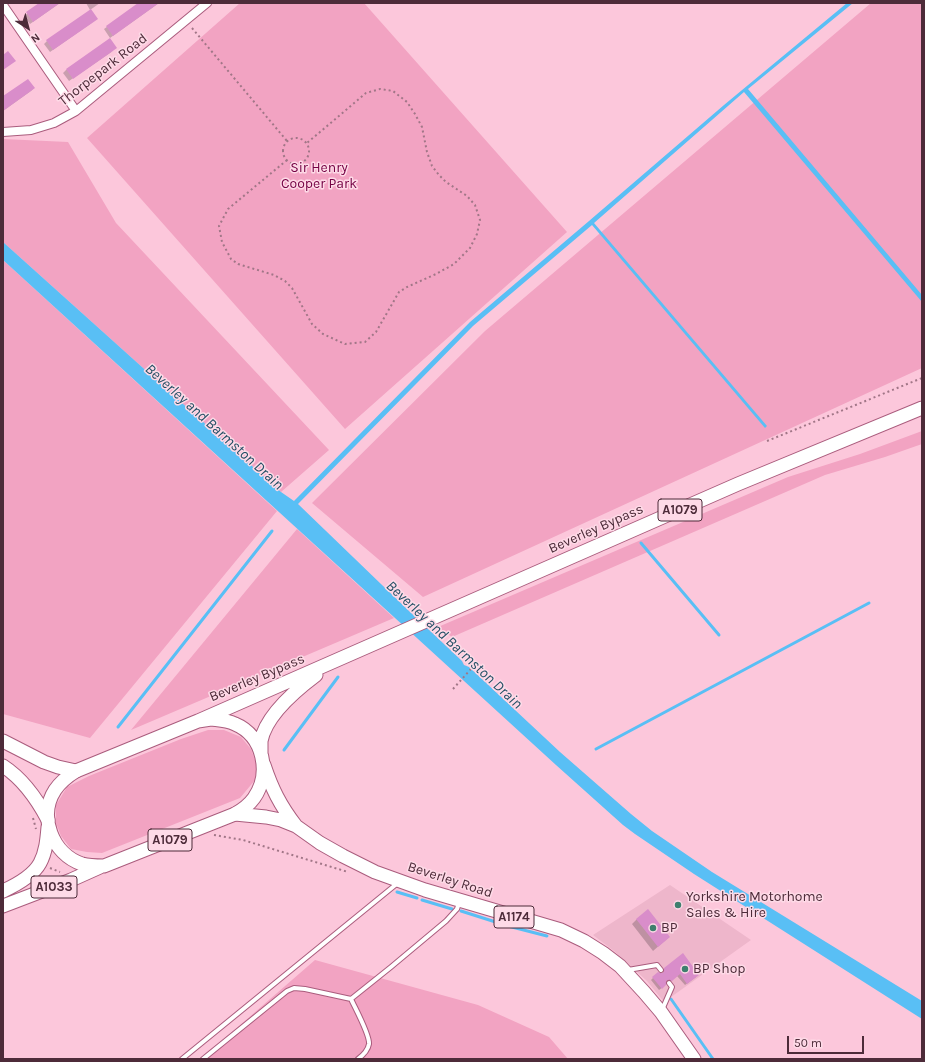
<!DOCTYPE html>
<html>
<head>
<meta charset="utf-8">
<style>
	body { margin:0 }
	#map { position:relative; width:925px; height:1062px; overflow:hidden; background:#fcc7db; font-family:Karla,sans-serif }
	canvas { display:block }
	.frame { position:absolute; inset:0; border:4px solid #4d2b39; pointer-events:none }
	.north { position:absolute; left:8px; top:8px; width:40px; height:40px; -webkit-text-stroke:3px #fedae7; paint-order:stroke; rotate:144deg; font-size:11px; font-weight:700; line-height:16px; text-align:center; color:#4d2b39 }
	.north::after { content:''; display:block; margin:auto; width:14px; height:18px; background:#4d2b39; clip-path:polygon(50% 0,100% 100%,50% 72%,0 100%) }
	.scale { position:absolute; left:787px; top:1036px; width:77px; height:18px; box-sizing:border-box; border:2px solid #4d2b39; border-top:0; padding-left:5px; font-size:12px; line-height:14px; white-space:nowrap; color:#4d2b39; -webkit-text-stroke:3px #fedae7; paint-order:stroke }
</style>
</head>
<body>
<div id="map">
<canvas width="925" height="1062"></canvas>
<div class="frame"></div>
<div class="north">N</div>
<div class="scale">50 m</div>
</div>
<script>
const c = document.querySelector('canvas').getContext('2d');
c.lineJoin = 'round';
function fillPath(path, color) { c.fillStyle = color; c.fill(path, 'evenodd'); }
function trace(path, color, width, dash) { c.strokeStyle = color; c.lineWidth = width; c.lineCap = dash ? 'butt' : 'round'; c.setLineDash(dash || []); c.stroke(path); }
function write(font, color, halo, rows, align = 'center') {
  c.font = font + ' Karla,sans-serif'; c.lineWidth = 3; c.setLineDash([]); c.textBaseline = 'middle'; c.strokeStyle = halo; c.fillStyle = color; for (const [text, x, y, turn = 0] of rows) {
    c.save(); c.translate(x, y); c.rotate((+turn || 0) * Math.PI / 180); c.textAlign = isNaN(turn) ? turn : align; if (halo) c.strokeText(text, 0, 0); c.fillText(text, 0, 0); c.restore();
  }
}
fillPath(new Path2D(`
	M670,885l81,55 -87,62 -17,-21 -33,-30 -21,-16z`), '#eeb6cb');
fillPath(new Path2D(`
	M240,3h124l203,229 -222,197 -258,-291z
	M871,3h51v365l-499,229 -111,-94 173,-172z
	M3,139l65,3 48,81 213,227 -48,42 -278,-250z
	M3,260l274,251 -187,227 -87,-24z
	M922,431v13l-37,13 -60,18 -373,162 -14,-10 350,-150 72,-23z
	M297,529l97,89 -263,112z
	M208,730h16l17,7 10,12 6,16 -2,15 -15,18 -138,55 -15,-1 -16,-3 -10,-13 -5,-13v-18l11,-18 22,-11 92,-37z
	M315,960l163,45 71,32 19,22h-367z`), '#f2a3c2');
fillPath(new Path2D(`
	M847,3h6l-105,86 174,206v7l-178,-210 -150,131 173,203 -2,2 -173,-203 -119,101 -175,178 111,107 53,50 2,4 5,2 91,85 71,62 21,17 60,41 210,129v18l-228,-145 -59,-40 -12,-9 -67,-60 -553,-505v-18l278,250 13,9 176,-179 119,-101 135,-116z`), '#59bff5');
fillPath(new Path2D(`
	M41,3h19l-30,21 -6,-8z
	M86,3h14l-10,7z
	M140,3h19l-49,35 -6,-9z
	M93,22l-43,30 -6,-8 3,-3z
	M113,51l-44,30 -6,-8 3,-3z
	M34,88l-3,3 -28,20v-13z
	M637,919l32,18 -16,14 -21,-27z
	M664,969l32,8 -11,8 -8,-9 -8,6 -3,-1 -3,6 -4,3 -8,-10 2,-2 10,-4 -1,-3z`), '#0003');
trace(new Path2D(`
	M641,543l78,92
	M118,727l154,-196
	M596,749l273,-146
	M284,750l54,-73
	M397,892l20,6
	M422,900l30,9
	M461,911l44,14
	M508,926l39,10
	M671,999l42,60`), '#59bff5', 3);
fillPath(new Path2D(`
	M39,3h21l-27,19 -7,-10z
	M138,3h21l-46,33 -7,-10z
	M91,9l7,10 -45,31 -7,-10z
	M110,38l7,10 -44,31 -7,-10z
	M8,51l8,10 -13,9v-15z
	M28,79l7,9 -32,23v-15z
	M648,909l22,28 -12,10 -22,-28z
	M683,953l16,22 -12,9 -7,-10 -8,7 -3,-1h-2l-1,3v2l-4,4 -10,-12 6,-5 2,1h3l1,-2v-3z`), '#d98dca');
const service = new Path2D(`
	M628,970l29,-5 4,5
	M351,999l40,-32 55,-46 11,-12 2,-6
	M351,999c4,9 19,36 18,45 -1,6 -7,12 -11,15
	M662,1010l10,-23 -3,-4
	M182,1059l217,-177
	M203,1059l84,-68 7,-3 11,1 46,10`);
const minor = new Path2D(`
	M3,5l73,106
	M3,132l28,-2 23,-7 22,-12 131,-108`);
const primary = new Path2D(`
	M3,741l41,21 14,5 18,4
	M264,765c8,24 16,40 32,61
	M3,766c20,13 34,33 45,54
	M235,814l31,3 15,3 15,6 24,17 23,13 32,16 50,18 136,40 23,11 19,12 17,13 24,26 17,20 33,47`);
const trunk = new Path2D(`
	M211,719c8,1 16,1 24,5 29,12 36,50 19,74 -5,7 -12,12 -19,16l-131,52c-8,0 -15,0 -22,-2 -30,-10 -44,-48 -27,-74 6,-9 13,-14 21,-19l122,-50z
	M198,721l540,-237 184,-76
	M261,754c0,-4 0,-9 0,-13 5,-26 35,-51 55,-66
	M3,891c13,-6 30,-15 37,-28 6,-11 7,-24 8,-36
	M3,906l68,-26 29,-13`);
trace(service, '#aa5c7d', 6);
trace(minor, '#aa5c7d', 10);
trace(primary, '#aa5c7d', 15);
trace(trunk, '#aa5c7d', 15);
trace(new Path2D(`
	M192,28l95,113
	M283 151a13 13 0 1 1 26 0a13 13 0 1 1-26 0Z
	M287,160l-59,49 -9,17 3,16 9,17 7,5 36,11 11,6 7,7 20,36 11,10 22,10 20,-2 11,-10 23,-40 8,-5 29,-13 18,-10 16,-16 7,-14 3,-14 -5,-15 -8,-9 -21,-14 -7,-7 -7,-9 -5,-14 -5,-25 -7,-13 -8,-12 -14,-11 -13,-2 -14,4 -59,50
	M767,441l155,-63
	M453,689l25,-28
	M33,818l3,11
	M214,835l29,5 105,32
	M50,868l10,4`), '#a17687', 2, [2, 3]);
trace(service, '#fff', 4);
trace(minor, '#fff', 8);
trace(primary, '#fff', 13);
trace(trunk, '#fff', 13);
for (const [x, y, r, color] of [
	[678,905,4,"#3e7f6e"],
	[653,928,4,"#3e7f6e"],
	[685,969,4,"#3e7f6e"]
]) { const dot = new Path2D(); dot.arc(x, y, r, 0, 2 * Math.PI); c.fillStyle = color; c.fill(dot); trace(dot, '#fedae7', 1.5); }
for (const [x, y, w] of [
	[680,510,44],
	[170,840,44],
	[54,887,46],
	[514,917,40]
]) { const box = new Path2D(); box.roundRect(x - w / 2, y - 11, w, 22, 3); c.fillStyle = '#fedae7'; c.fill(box); trace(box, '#4d2b39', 1); }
write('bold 13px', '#4d2b39', null, [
	["A1079",680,510],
	["A1079",170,840],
	["A1033",54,887],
	["A1174",514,917]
]);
write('14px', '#4d2b39', '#fedae7', [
	["Thorpepark Road",103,70,-38],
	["Beverley Bypass",596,529,-24],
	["Beverley Bypass",257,678,-23],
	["Beverley Road",450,880,18]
]);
write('14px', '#740043', '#fedae7', [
	["Sir Henry",319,168],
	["Cooper Park",319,184]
]);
write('14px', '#4d2b39', '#fedae7', [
	["Yorkshire Motorhome",686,897],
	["Sales & Hire",686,913],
	["BP",661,928],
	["BP Shop",693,969]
], 'left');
write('italic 15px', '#244f65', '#fedae7', [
	["Beverley and Barmston Drain",214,427,42],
	["Beverley and Barmston Drain",454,645,43]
]);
</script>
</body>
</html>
